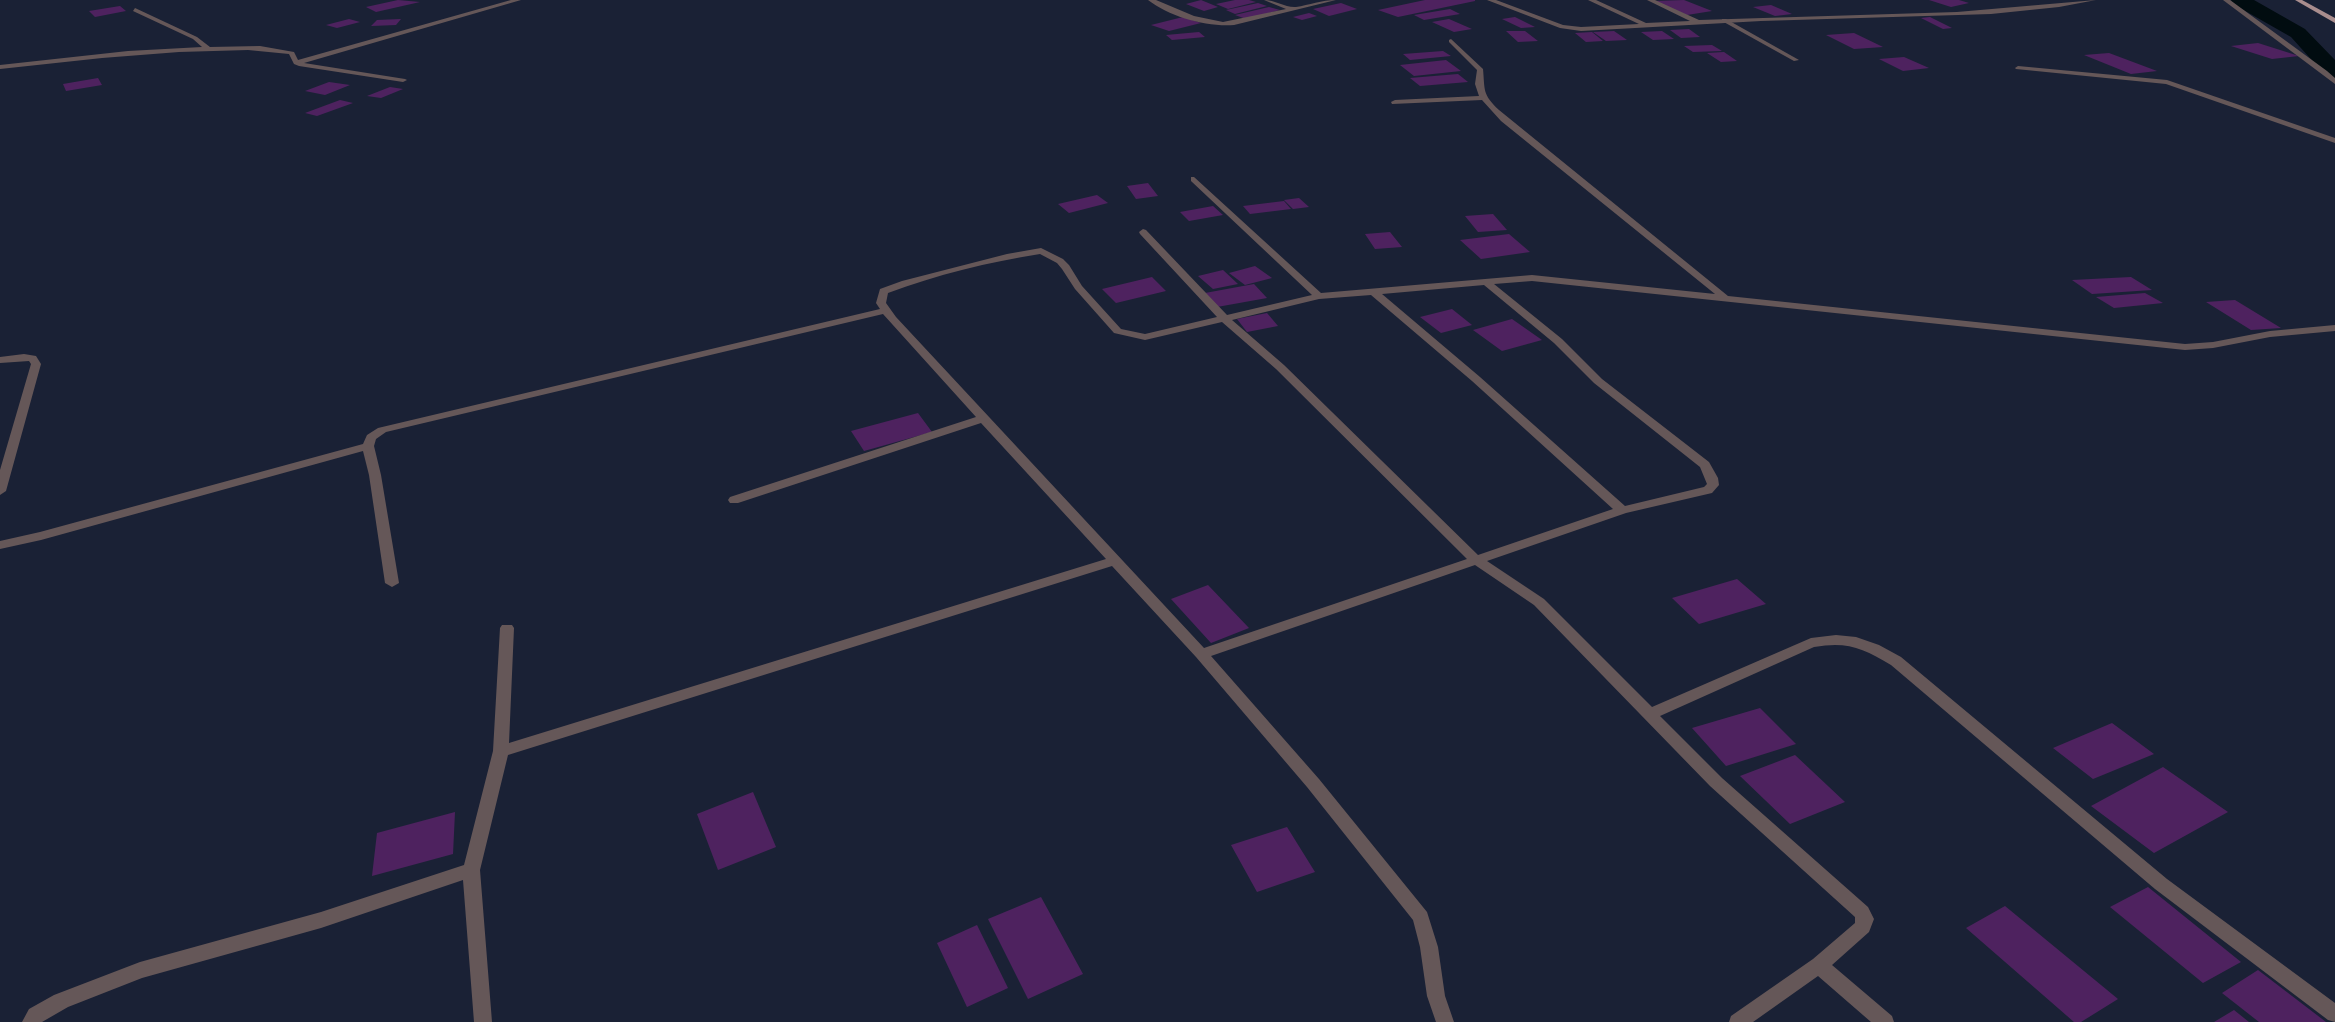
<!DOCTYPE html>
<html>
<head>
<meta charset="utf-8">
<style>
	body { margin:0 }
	canvas { display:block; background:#1a2135 }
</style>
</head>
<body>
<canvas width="2335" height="1022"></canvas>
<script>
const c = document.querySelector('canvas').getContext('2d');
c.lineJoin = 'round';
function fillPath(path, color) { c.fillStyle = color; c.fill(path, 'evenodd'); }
fillPath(new Path2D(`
	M2231,0h23l51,29 30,31v18l-8,-1 -36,-40 -58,-33z`), '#010c10');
fillPath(new Path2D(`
	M398,0l22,2 -44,10 -10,-5z
	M1201,0l17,7 -14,4 -18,-7z
	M1235,0h14l7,2 -28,7 -12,-5z
	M1425,0h50v1l-77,16 -20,-7z
	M1684,0l28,11 -25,4 -33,-14z
	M1929,0h30l10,3 -18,4z
	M1258,3l9,3 -32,8 -9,-4z
	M1341,3l16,6 -28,7 -16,-7z
	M1771,5l21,9 -17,2 -22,-9z
	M120,6l6,5 -31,6 -6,-6z
	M1269,7l11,3 -34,9 -11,-4z
	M1450,9l10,5 -36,6 -10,-5z
	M1309,13l8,3 -15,4 -9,-3z
	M1183,17l18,6 -32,8 -18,-6z
	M1515,17l20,10 -14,1 -19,-9z
	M1930,17l22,11 -9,1 -22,-11z
	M349,19l11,3 -23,6 -11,-3z
	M401,19l-5,6 -25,1 6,-6z
	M1449,19l23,10 -18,3 -22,-10z
	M1689,29l11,8 -19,1 -11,-8z
	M1506,31h19l13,10 -20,1z
	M1614,31l13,9 -21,1 -13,-9z
	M1662,31l12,8 -21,1 -12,-8z
	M1199,32l6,5 -33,3 -6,-5z
	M1592,32l11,9 -17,1 -11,-9z
	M1854,33l29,14 -29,2 -28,-14z
	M2258,43l41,13 -27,3 -41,-13z
	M1712,45l10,6 -29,1 -9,-6z
	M1443,51l8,5 -41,4 -7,-6z
	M1724,52l13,9 -16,1 -14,-9z
	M2109,53l48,18 -26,3 -47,-19z
	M1904,57l25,11 -26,3 -24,-12z
	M1446,60l15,11 -47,5 -14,-11z
	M1458,74l10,8 -48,4 -10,-8z
	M98,78l4,7 -36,6 -3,-7z
	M329,82l21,3 -25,10 -20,-4z
	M390,87l13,2 -22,9 -14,-2z
	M340,100l13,3 -36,13 -12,-3z
	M1148,183l10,13 -22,3 -9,-13z
	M1097,195l11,8 -39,10 -11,-9z
	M1299,198l10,9 -16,2 -9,-9z
	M1284,201l7,8 -41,5 -7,-8z
	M1213,206l10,9 -34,6 -9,-9z
	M1493,214l14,16 -29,2 -13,-16z
	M1390,232l12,15 -27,2 -10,-15z
	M1509,234l21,18 -49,7 -21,-19z
	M1255,266l17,12 -27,7 -16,-12z
	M1223,270l15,14 -25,5 -15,-13z
	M1152,277l14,14 -50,12 -14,-14z
	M2131,277l21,13 -60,4 -20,-14z
	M1254,284l13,14 -50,9 -12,-14z
	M2145,293l18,10 -49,5 -18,-11z
	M2235,300l46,28 -30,2 -45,-28z
	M1452,309l20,16 -31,8 -21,-16z
	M1267,313l11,13 -31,6 -10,-13z
	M1512,319l30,21 -40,11 -29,-21z
	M918,413l14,19 -68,19 -13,-20z
	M1737,579l29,25 -67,20 -27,-26z
	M1208,585l41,43 -38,15 -40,-44z
	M1760,708l36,36 -70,22 -34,-38z
	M2112,723l42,31 -61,25 -40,-31z
	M1795,755l50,47 -55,22 -50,-48z
	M2163,767l65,45 -74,41 -63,-47z
	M753,792l23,55 -58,23 -21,-56z
	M455,812l-2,42 -81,22 5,-43z
	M1287,827l28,45 -58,20 -26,-47z
	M2148,887l93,75 -38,21 -93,-76z
	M1041,897l42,77 -55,25 -40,-80z
	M2005,906l113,93 -37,23h-7l-108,-94z
	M977,925l31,63 -41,19 -30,-64z
	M2258,970l68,52h-67l-37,-29z
	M2234,1010l15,12h-35z`), '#4e225f');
fillPath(new Path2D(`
	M1722,19h4l73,41 -5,1 -72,-40z`), '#655758');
fillPath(new Path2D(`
	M511,0h10l-217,63 101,16 2,1 -4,2 -104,-16 -5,-2 -5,-10 -41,-4 -69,2 -77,6 -102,11v-4l128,-14 74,-4 -9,-8 -60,-28 2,-3 62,29 13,10 50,-1 34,6 4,8z
	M1148,0h8l38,16 29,6 63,-13 -22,-9c11,0 22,8 32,7 13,-2 26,-7 40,-7l-102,25c-28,2 -64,-8 -86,-25z
	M1487,0h9l67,25 18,2 58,-3 -51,-24h8l50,23 44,-2 -43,-21h8l44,20 258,-8 139,-12 -37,7 -68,7 -230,7 -180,10 -21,-3z
	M2223,0h7l97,71 8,7v6z
	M1451,39l32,30c2,21 -1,25 16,41l229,186 457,48 28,-2 57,-11 65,-6v6l-65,6 -57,11 -28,2 -653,-69 -38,3 68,55 40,40 107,83 9,16 1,7 -7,8 -86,20 -139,48 57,38 108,108 159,-69 25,-3 20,2 23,8 22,12 266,222 168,124v19l-7,-2 -173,-131 -264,-224c-28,-17 -44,-24 -77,-18l-154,69 62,62 146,129 6,12 -5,13 -37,33 60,51 2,6h-23l-53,-46 -65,46h-24l2,-6 82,-57 42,-36v-6l-145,-131 -176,-181 -59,-40 -264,91 108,123 108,133 11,35 7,49 9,26h-18l-9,-26 -7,-49 -7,-27 -106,-133 -111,-130 -84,-91 -604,189 -28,115 12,152h-18l-11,-142 -142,48 -179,50 -74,29 -26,15h-20l7,-13 25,-14 86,-33 181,-50 143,-47 29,-114 7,-123 2,-3h10l2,3 -5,115 597,-184 -125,-136 -243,80h-8l-2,-3 2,-3 246,-80 -93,-103 -497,118 -10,7 -2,7 7,29 18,108 -7,4 -7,-4 -16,-108 -6,-24 -322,89 -41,9v-8l40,-9 323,-88 4,-9 11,-7 502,-119 -4,-6 4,-14 22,-8 105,-27 34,-6 22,11 6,6 13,21 39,43 24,5 72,-17 -77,-83 -1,-2 4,-3 3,1 81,85 85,-20 -121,-114v-4h3l127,116 211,-18 183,19 -214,-173 -19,-21 -90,4 -1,-2 4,-2 84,-4 -4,-12 2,-14 -28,-28v-2zM1040,254l17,9 5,6 13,20 39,44 31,7 77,-18 54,47 191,190 -263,89 -308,-331 -10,-14 2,-10c48,-18 101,-31 152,-39zM1484,285l70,58 40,40 106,84 7,17 -3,3 -79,19 -145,-129 -98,-83zM1371,295l101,86 141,128 -135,46 -194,-190 -52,-45 87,-21z
	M2018,66l149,14 168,58v5l-169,-59 -150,-15 -1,-1z
	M24,354l12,2 5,8 -35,127 -6,4v-25l31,-106 -2,-3 -29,2v-6z`), '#655758');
fillPath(new Path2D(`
	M2295,0h7l33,18v5z`), '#a98d8e');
</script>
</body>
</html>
